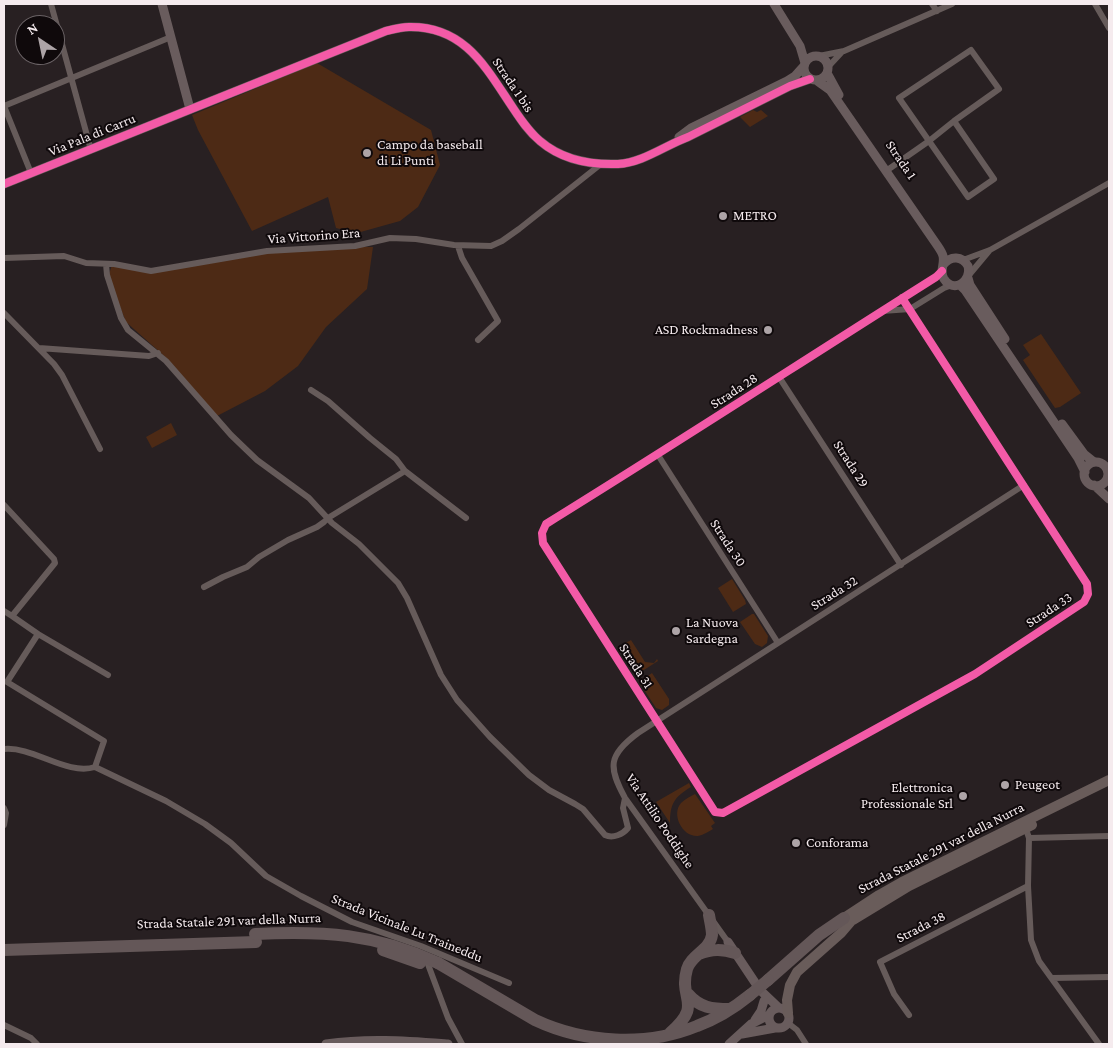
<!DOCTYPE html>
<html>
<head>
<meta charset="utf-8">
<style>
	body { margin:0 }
	#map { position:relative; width:1113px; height:1048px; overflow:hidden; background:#282022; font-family:"Crimson Pro",serif }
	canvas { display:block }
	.frame { position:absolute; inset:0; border:5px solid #f5ebee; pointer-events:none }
	.north { position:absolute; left:15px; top:15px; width:50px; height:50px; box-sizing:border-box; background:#0f090b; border:1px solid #6b6366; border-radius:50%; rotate:326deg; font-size:14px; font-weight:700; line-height:20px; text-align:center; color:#f5ebee }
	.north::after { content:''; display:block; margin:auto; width:18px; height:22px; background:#ada4a7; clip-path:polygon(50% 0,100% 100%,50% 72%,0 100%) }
</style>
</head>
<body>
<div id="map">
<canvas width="1113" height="1048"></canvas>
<div class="frame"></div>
<div class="north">N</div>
</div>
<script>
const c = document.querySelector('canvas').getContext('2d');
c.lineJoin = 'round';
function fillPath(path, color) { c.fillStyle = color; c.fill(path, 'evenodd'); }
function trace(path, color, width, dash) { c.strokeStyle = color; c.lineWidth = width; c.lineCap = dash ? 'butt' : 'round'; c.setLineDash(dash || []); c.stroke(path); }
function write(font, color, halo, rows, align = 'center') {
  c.font = font + ' "Crimson Pro",serif'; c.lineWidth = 4; c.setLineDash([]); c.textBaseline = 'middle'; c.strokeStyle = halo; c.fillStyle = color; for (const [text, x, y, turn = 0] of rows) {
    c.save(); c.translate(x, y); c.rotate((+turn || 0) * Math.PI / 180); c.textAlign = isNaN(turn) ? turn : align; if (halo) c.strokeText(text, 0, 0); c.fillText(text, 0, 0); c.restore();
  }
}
fillPath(new Path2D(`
	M317,63l114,67 9,35 -22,42 -18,14 -43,12 -21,-5 -8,-31 -76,34 -54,-101 -6,-15z
	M753,110l4,2 4,-2 7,6 -18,11 -10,-10z
	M307,246l66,1 -6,42 -41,38 -28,39 -33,25 -48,25 -55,-62 -36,-32 -18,-45 4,-12 42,6z
	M1041,334l40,59 -21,14 -5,1 -32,-48 7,-5 -7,-10z
	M171,423l6,12 -25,13 -6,-11z
	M732,579l13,21 1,4 -13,8 -15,-24z
	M752,614h2l14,22 -1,7 -5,4 -7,-3 -15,-22z
	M631,640l14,22 9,1 3,-4 1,2 -22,14 -18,-28z
	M652,673l17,26v6l-7,5 -6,-2 -17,-26z
	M689,783l2,4c-17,10 -21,17 -21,36l-14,-21z
	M695,794l20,29 -4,3 2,3c-5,3 -10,6 -15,7 -16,1 -27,-22 -17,-33 4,-4 10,-7 14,-9z`), '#4d2a15');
trace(new Path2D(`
	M51,4l40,146
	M932,4l5,7
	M1095,4l14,24
	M819,56l25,-5 108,-47
	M828,67l13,-14
	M4,106l167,-69
	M4,106l27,67
	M886,171l43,-30 -30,-43 72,-48 28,39 -45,32 -25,20 39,56 26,-18 -40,-58
	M458,246l4,12 36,63 -20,19
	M4,258l60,-2 22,7 28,1 37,7 116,-20 88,-5 35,-8 26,1 38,6 37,1 11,-5 17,-12 82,-65
	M963,260l27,-10 119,-67
	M106,264l1,11 14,43 7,12 38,31 65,74 26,25 52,38 23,25 27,21 39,39 9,15 34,77 16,25 33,37 39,38 20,15 26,14 8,5 22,26c8,4 18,-1 23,-7l-5,-20 2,-10
	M969,275l20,-24
	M902,298l185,286 1,10 -4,8 -109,72 -252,139 -8,-1 -172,-269 -1,-10 4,-9c131,-81 260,-165 390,-247l6,-6
	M882,311l28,-2 34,-21 8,-3
	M4,313l50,51 8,11 38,74
	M39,348l110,8 9,-3
	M779,377l122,188
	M311,390l17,11 42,37 26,21 9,12 61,47
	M658,455l120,188
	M4,505l50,54 1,4 -43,53 26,18 -31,48 97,59 -9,26
	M204,587l19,-10 24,-10 12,-10 29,-17 29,-13 7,-5 4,-4 77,-47
	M4,611l8,5
	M38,634l70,41
	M4,749c29,-3 63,27 91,18
	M95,767l71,34 39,23 26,19 35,33 35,20 51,26 69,24 88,37
	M4,808l2,5 -2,12
	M1026,829l3,9 -1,48 3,54 8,21 60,83
	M1029,838l80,-2
	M728,942l-103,-144c-17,-31 -17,-43 13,-65l386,-248
	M426,959l22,59 14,26
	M1052,978l57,-1
	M909,1015l-15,-21 -14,-32 148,-76
	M788,1023l9,7 9,14
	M4,1025l27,13 6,6`), '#665b5a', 6);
trace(new Path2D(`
	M162,4l28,105
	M774,4l26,42 5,17
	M804 68a12 12 0 1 1 24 0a12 12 0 1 1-24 0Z
	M827,73l12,22
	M816,80l14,10 107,155c2,3 5,7 6,11 2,8 -4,16 1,23 10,15 28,2 24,-13 -6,-10 -17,-11 -25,-1
	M679,137l12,-9 96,-47 8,-5 9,-10
	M4,184l382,-153c8,-2 16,-4 23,-4 56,-1 77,41 104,81 8,12 16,24 27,33 21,18 50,24 78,23 24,-1 48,-19 70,-27l102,-51 20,-7
	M968,278l2,7 35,54
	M960,285l5,5 113,168 7,14
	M1062,424l22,30 10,8
	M1084 474a12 12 0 1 1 24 0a12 12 0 1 1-24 0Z
	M1094,485l15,14
	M728,942l32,48 19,18
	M769 1018a10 10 0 1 1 20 0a10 10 0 1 1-20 0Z
	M755,1020l6,-9 3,-10
	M742,1034l33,-6
	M326,1044c42,-6 80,-3 122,0
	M729,1044l22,-20 18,-9`), '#695c5d', 9);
trace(new Path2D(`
	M844,918l35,-23 23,-13 207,-102
	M853,920l56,-34 123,-61
	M788,1013l-1,-13 3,-15 7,-13 44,-39 12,-14`), '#695c5a', 10);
trace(new Path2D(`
	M4,950l252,-8
	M699,954c13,-5 23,-5 36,-1
	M438,963l97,57c49,23 111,27 162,6 19,-7 37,-18 53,-31
	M768,980l51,-45 25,-17
	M688,994c12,14 24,15 42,15
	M670,1033c34,-30 8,-32 17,-64 4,-14 23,-19 25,-34 0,-6 -2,-14 -3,-20`), '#645758', 12);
trace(new Path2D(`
	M255,934c69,-3 119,-1 183,29
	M383,950l37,13
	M750,995l18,-15`), '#645758', 12);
trace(new Path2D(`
	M4,184l382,-153c8,-2 16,-4 23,-4 56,-1 77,41 104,81 8,12 16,24 27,33 21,18 50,24 78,23 24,-1 48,-19 70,-27l102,-51 20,-7
	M902,298l185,286 1,10 -4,8 -109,72 -252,139 -8,-1 -172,-269 -1,-10 4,-9c131,-81 260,-165 390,-247l6,-6`), '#f35aa7', 8);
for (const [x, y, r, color] of [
	[367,153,5,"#ada4a7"],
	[723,216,5,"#ada4a7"],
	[768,330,5,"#ada4a7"],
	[676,631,5,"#ada4a7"],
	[1005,785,5,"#ada4a7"],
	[963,796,5,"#ada4a7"],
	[796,843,5,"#ada4a7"]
]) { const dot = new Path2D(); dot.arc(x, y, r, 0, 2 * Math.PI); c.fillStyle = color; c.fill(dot); trace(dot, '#0f090b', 2); }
write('14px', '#f5ebee', '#0f090b', [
	["Strada 1 bis",513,85,56],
	["Via Pala di Carru",92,135,-22],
	["Strada 1",901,160,56],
	["Via Vittorino Era",314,236,-4],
	["Strada 28",734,391,-33],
	["Strada 29",851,464,57],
	["Strada 30",728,543,57],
	["Strada 32",834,593,-32],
	["Strada 33",1049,610,-33],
	["Strada 31",636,666,57],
	["Via Attilio Poddighe",660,821,56],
	["Strada Statale 291 var della Nurra",941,848,-27],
	["Strada Statale 291 var della Nurra",229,921,-2],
	["Strada 38",921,927,-27],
	["Strada Vicinale Lu Traineddu",407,928,22]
]);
write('14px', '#f5ebee', '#0f090b', [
	["Campo da baseball",377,145],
	["di Li Punti",377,161],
	["METRO",733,216],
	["ASD Rockmadness",758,330,"right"],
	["La Nuova",686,623],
	["Sardegna",686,639],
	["Peugeot",1015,785],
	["Elettronica",953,788,"right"],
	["Professionale Srl",953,804,"right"],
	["Conforama",806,843]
], 'left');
</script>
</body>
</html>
